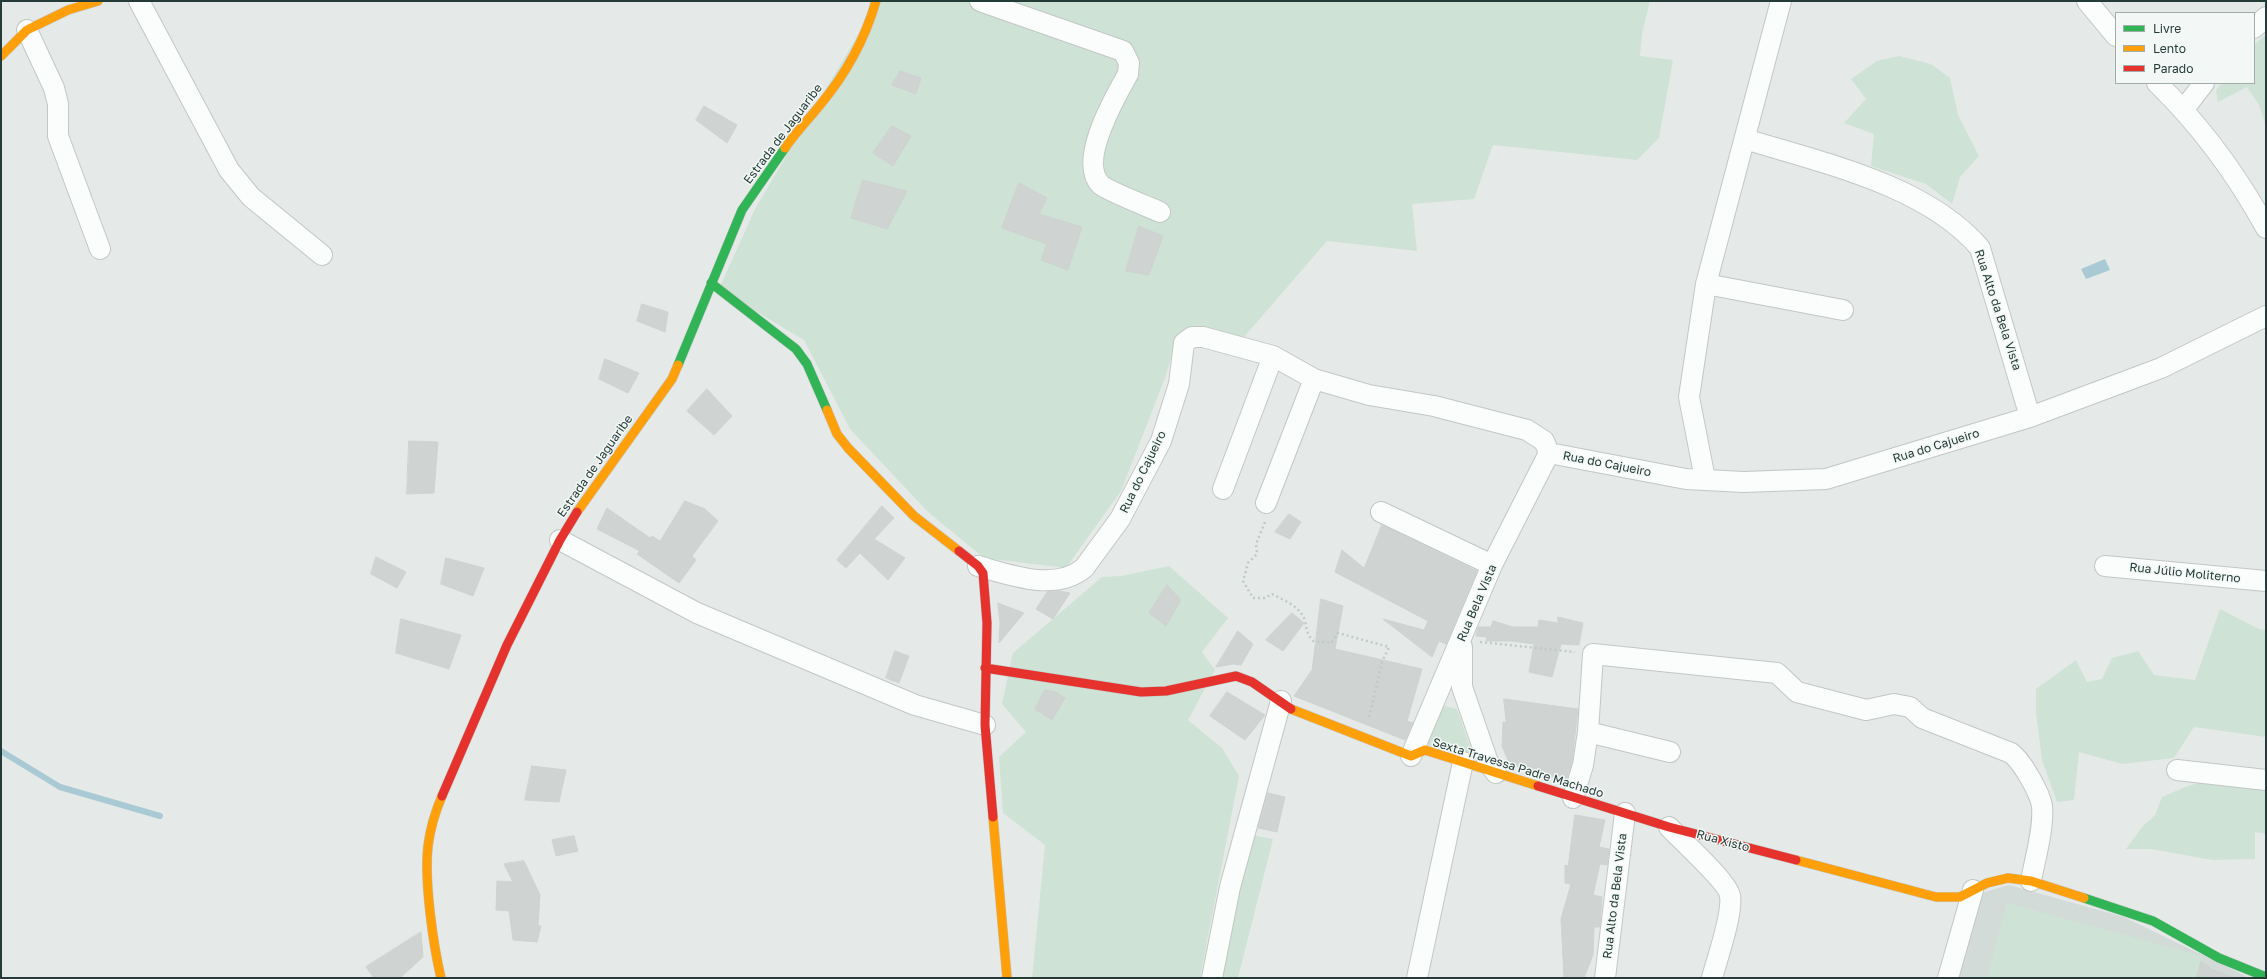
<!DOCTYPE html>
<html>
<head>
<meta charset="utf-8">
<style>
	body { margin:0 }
	#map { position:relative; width:2267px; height:979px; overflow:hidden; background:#e5eae8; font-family:"Golos Text",sans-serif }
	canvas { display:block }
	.frame { position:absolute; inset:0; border:2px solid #243c38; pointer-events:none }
	.legend { position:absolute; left:2115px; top:12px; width:140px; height:72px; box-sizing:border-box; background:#f3f8f6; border:1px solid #a0adaa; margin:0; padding:5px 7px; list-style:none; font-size:12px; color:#243c38 }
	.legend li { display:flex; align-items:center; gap:8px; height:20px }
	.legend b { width:20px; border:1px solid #a0adaa }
</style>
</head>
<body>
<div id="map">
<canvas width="2267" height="979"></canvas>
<div class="frame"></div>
<ul class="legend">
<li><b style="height:5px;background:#30b455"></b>Livre</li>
<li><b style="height:5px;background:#ff9f0a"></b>Lento</li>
<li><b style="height:5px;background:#e5322d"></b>Parado</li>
</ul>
</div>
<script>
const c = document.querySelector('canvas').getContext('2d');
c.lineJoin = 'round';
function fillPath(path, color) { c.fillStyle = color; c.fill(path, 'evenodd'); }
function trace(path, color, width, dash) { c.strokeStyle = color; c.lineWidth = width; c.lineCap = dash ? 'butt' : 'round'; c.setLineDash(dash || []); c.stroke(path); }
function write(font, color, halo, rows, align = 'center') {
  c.font = font + ' "Golos Text",sans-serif'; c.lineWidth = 3; c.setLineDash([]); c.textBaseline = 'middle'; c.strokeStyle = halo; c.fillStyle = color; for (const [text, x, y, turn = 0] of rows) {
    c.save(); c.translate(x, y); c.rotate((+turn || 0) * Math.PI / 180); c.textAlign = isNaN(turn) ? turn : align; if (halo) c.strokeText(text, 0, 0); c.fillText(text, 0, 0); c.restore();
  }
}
fillPath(new Path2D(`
	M2009,885l115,32 126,61h-294l25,-85z`), '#d3dbd8');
fillPath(new Path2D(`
	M878,1h772l-8,33 -2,22 33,4 -14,78 -22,22 -144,-15 -19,54 -62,5 5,47 -90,-10 -83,96h-67l-12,41 -44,113 -55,77 -82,-10 -56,-46 -78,-83 -46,-89 -85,-51 37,-82z
	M2266,34v92l-7,-21 -12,-18 -29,15 -2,-12 6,-7h32v-38z
	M1899,56l32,8 19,14 8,37 21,41 -19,21 -8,27 -26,-20 -55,-18 3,-32 -30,-11 22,-24 -15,-20 26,-18z
	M1169,566l59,52 -26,34 13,18 -27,50 34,28 17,28 -39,202h-168l13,-133 -42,-32 -4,-56 27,-25 -24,-28 11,-51 89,-76 19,-1z
	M2220,609l39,20 7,1v107l-72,-10 -20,31 -52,6 -43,-12 -5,48 -17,2 -15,-42 -6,-47v-24l40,-29 11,22 15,-3 10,-21 26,-7 16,24 41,5z
	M1441,705l16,4 17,49 -53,-15z
	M2208,780l58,5v49l-11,-2v27l-43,1 -61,-11h-25l16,-22 13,-12 7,-18 23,-10z
	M1251,835l22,4 -35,139 -17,-2z
	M2007,903l195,53 -6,22h-209z`), '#cfe2d6');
fillPath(new Path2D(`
	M2105,259l5,11 -24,9 -5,-10z`), '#a9cad5');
trace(new Path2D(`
	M1,751l59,36 100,29`), '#a9cad5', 6);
const building = new Path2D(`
	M900,71l21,7 -5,16 -24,-9z
	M704,106l33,19 -10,18 -31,-23z
	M892,126l19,10 -18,30 -20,-13z
	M863,180l44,11 -20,38 -36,-11z
	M1019,183l28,15 -8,16 43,13 -14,43 -27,-10 6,-16 -45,-16z
	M1139,226l24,10 -14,39 -23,-4z
	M642,304l26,8 -3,20 -28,-11z
	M605,359l34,14 -11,20 -29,-14z
	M707,389l25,27 -18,19 -27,-24z
	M409,441l29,1 -4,51 -27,1z
	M685,501l20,8 13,12 -26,35 4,4 -17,23 -42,-29 3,-3 -43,-22 10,-21 43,30 2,-2 8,5z
	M882,506l12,12 -20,21 31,19 -17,22 -28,-27 -14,15 -9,-8z
	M1289,514l12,8 -11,17 -15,-7z
	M1382,525l95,46 -31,73 -7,-3 -7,16 -49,-38 41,11 4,-9 -93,-49 7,-22 22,18z
	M376,557l30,15 -9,16 -26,-14z
	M446,558l38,10 -11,28 -32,-12z
	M1167,585l14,15 -15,26 -17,-13z
	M1059,591l11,2 -17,26 -17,-10 11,-17z
	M1321,599l22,7 -8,43 87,20 -15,52 6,2 -8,17 -111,-44 18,-26z
	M998,603l26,10 -25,30 1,-20z
	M1292,613l12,10 -21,28 -17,-11z
	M1558,617l25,6 -4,22 -18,-1 -9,33 -23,-5 5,-28 -23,-3h-25l1,-4 -11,-1 2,-9h13l2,-6 20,6h25l1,-7 19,3z
	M401,619l60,16 -12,34 -53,-16z
	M1238,631l15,13 -12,21 -8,-1 -17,3z
	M895,651l14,5 -10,27 -13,-5z
	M1045,690l11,2 9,6 -13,22 -17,-11z
	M1227,692l38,23 -20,25 -35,-24z
	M1504,699l74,10 -6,53 -6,19 -52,-16 -6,-5 -6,-14 1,-24 3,1z
	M532,766l34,4 -7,32 -34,-2z
	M1268,793l17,4 -8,35 -19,-4z
	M1575,815l30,5 -6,27 10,2 -2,16 -7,-1 -7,31 9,2 -2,30h-6l-1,28 -9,23h-20l-3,-59 10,-35 -6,-1v-18l3,1z
	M574,836l4,15 -22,5 -4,-16z
	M524,861l16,34 -2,31h3l-4,16 -24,-2 -4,-29 -13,-1 1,-29 16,1 -9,-18z
	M421,932l2,25 -23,21h-26l-8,-11z
	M2201,962l13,8 21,8h-38z`);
fillPath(building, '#cfd3d2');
trace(building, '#ced3d1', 1);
const street = new Path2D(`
	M139,1l90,169 22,27 71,58
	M980,1l143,50 6,12 -1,11c-13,23 -51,88 -27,111 7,6 48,22 59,27
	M2087,1l29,35
	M2254,28l12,-11
	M27,30l27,58 4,16v32l42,113
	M2157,83c43,42 80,92 109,145
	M2184,109l20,-26
	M1745,139c78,24 181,46 235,109l50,169
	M1706,284l137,26
	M1549,453l137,26 58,3 82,-3 204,-62 131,-49 105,-52
	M1705,479l-16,-82 17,-113 75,-283
	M1223,489l50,-133
	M1266,503l48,-124
	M1381,512l111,53
	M560,540l137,73 218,92 70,20
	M978,566c32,9 77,26 106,2l36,-49 41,-78 18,-57 5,-41 8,-6h11l70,19 41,23 55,16 65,11 93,24 17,11 5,12
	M2105,566l161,15
	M1462,647v40l26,75 8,11
	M1588,732l5,-78 184,19 20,19 69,18 28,-6 16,3 12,11 89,35c11,8 29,40 31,53 2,22 -7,53 -11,75
	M1411,756l81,-191 57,-112
	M2177,770l89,10
	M1573,798l10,-33 5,-33 82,20
	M1669,827c12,13 60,56 61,69 3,18 -13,63 -18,82
	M1212,978l18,-91 51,-186
	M1417,978l46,-216
	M1605,978l20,-165
	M1948,978l25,-88`);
const fast = new Path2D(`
	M711,283l85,66 11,15 20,46
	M678,365l64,-155 43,-62
	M2084,898l69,23 66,37 47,19`);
const slow = new Path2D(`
	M1,56l26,-26 41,-20 30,-9
	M785,148c10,-15 23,-28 35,-43 25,-30 45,-66 56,-104
	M827,410l10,24 11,14 66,68 45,35
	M577,512l95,-133 6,-14
	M1291,709l120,47 14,-6 113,36
	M993,817l14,161
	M1796,860l140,37h24l27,-14 21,-5 23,3 53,17
	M441,978c-8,-34 -17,-98 -13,-132 2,-16 8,-36 14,-50`);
const jam = new Path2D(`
	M959,551l19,15 5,7 4,50 -2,102 8,92
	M985,668l156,24 25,-1 70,-15 16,6 39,27
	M1538,786l131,41 127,33
	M442,796l65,-151 53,-105 17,-28`);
trace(street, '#c2c7c5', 22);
trace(fast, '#c1c7c5', 10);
trace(slow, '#c1c7c5', 10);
trace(jam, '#c1c7c5', 10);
trace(new Path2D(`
	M1265,522l-9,22 1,10 -9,9 -5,18 10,17h12l7,-4c12,6 30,14 33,27 2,9 2,13 8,20l18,2 7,-10 51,14 -7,15 -13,56
	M1480,642l95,10`), '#c2cac8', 2.5, [2, 3]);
trace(street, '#fbfcfc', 20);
trace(fast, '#30b455', 9);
trace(slow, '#ff9f0a', 9);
trace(jam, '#e5322d', 9);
write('12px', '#243c38', '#f3f8f6', [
	["Estrada de Jaguaribe",783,134,-53],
	["Rua Alto da Bela Vista",1998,310,72],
	["Rua do Cajueiro",1936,446,-17],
	["Rua do Cajueiro",1607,464,11],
	["Estrada de Jaguaribe",595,466,-55],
	["Rua do Cajueiro",1143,472,-64],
	["Rua Júlio Moliterno",2185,573,6],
	["Rua Bela Vista",1477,603,-67],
	["Sexta Travessa Padre Machado",1518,768,17],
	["Rua Xisto",1723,841,15],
	["Rua Alto da Bela Vista",1615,896,-83]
]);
</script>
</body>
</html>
